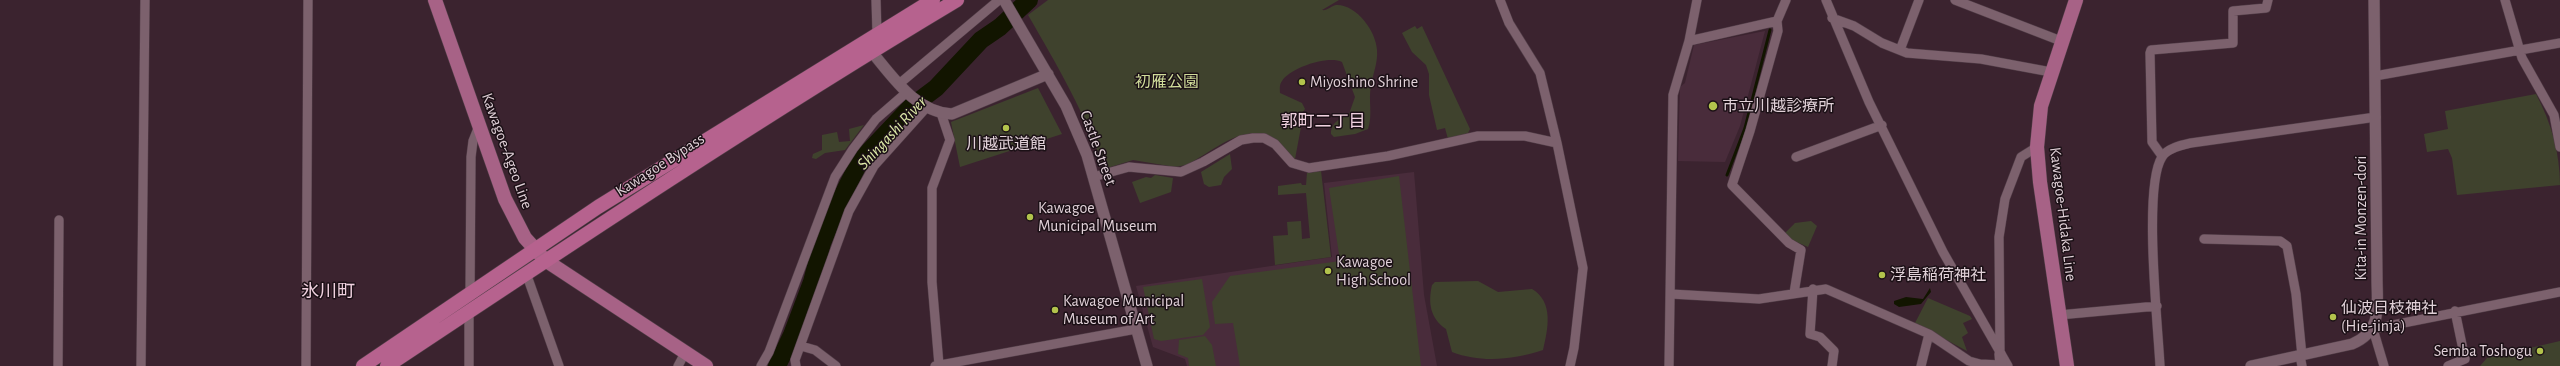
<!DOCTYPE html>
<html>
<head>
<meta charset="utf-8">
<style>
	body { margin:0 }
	canvas { display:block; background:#3b232f }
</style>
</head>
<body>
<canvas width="2560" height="366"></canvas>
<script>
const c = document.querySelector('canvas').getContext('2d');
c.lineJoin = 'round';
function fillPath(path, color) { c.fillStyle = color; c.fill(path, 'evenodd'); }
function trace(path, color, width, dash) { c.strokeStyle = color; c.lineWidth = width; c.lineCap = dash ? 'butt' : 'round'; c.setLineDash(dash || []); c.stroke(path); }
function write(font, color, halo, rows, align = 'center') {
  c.font = font + ' "Alegreya Sans","Noto Sans JP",sans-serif'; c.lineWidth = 3; c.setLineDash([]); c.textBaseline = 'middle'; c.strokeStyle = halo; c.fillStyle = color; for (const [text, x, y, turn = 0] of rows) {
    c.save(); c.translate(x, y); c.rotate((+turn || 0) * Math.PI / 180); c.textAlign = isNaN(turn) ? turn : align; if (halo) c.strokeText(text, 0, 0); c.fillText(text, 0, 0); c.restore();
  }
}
fillPath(new Path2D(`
	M1765,31l-25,95 -15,36 -47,-1 2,-74 5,-4 9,-38z
	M1414,172l10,123 13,71h-250l-2,-7 -32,-12 -17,-61 196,-29 -8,-74z`), '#492c3b');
fillPath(new Path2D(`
	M1048,0h291l-17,10c5,1 9,-4 14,-5 20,-1 40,26 41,45 1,13 -4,23 -6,36 -3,14 2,29 -3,43l-13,5 -21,3 -3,-3c0,-12 9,-15 18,-20l6,-17 -13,-35c-14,-7 -52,6 -60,19 -3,4 -2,8 -2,12l22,10 3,6 -3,4 -12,2 11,12 -6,32c-9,-5 -12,-16 -22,-21 -32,-16 -60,14 -87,27l-11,2 -42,-7 -29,9c-18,-55 -47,-104 -76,-154z
	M1415,26l2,3 5,-3 48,103 -2,4 -20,6 -3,-11 -8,2 -8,-35v-21l-3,-9 -14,-13 -10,-19z
	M1038,88l24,46 -102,33 -9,-45z
	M2536,94c15,28 24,59 24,91l-103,10 -5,-37 -4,-9 -21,3 -3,-18 24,-5 -3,-18z
	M864,125l-19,25 -20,3 -9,6 -4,-1 1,-4 9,-4v-15l15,-3 2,10 11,-1 -1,-12z
	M1230,154l2,15 -8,8 -3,8 -12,2 -5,-3 -3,-12z
	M1321,171l10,86 -56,8 -2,-29 15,-1 -1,-13 14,-1 1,18 8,-1 -4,-45 -28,2v-9l23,-3 1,2h4l1,-12z
	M1155,175l18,3 -2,14 -31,11 -8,-21 14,-5 5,1z
	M1399,176l22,190h-181l-7,-43 -18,1 -3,-22 18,-26 110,-15 -11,-73z
	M1811,221l6,5 -9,21 -16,-7 -7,-7 10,-10z
	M1202,279l8,48 -7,8 -42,6 -7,-2 -11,-52z
	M1478,281l20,11 34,-3c22,13 16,40 11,61 -30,10 -62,13 -91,2l-6,-23c-16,-11 -18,-26 -14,-44l3,-3z
	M1928,298l42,18 2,3 -9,4 5,10 -6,4 5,14 -52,-28z
	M1205,336l7,9 4,21h-27l-1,-8 -10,-4 1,-14z
	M2560,341v25h-80l7,-8z`), '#3f422d');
fillPath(new Path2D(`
	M1930,288l1,4 -10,12 -22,3 -5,-3v-3l12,-4 17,2z`), '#121500');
trace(new Path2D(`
	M1727,175l18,-47 25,-98`), '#121500', 3);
trace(new Path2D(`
	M777,366l15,-31 20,-53 10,-39 16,-39 22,-43 52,-55 24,-18 45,-48 19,-13 29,-27`), '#121500', 18);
const minor = new Path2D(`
	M876,0l1,33
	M1500,0l9,23 31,50 17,70
	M1826,0l43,102 74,150 65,114
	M1955,0l106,41
	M2505,0l17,58 32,57 6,32
	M1832,18l22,8 28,17 25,10 74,6 70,13
	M1777,21l1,10 -28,100 -18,54 57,58 12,7 -7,43
	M1689,41l8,-41
	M1900,50l19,-50
	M2375,76l185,-33
	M899,84l100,-84
	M2162,156l-10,-14 -2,-89 1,-3 82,-7v-32l33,-3 2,-8
	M1796,157l86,-32
	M1093,177l36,-10 52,5 22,-10 38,-22 12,-2h11l11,6 17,19 17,5 79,-12 90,-20h47l32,7 26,125 -9,80 -4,18
	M2204,239l76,2 7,5 9,48 6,62
	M526,273l33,93
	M1813,289l-3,45 10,3 14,14 -2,15
	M1671,294l88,5 67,-10 103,45 40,27 11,3 21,1
	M470,295l1,-138 2,-16 6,-15
	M2059,315l98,-9
	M801,346l14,4 21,16
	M2000,353l-1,-116 6,-38 16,-42 16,-10
	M2300,356l2,10
	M939,365l-7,-83v-94l18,-48 -9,-27
	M58,366l1,-146
	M141,366l4,-366
	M306,366l2,-366
	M469,366v-55
	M678,366l8,-15
	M761,366l8,-14 66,-175 18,-28 23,-30 31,-27
	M796,366l-1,-6 54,-149 25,-45 52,-58
	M935,366l201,-37
	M1669,366l4,-271 16,-54 88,-20 9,-21
	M1921,366l8,-32
	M2160,366c-2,-40 -17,-180 2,-209 5,-9 20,-12 29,-14l185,-26
	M2384,366l-11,-37 187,-37
	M2448,366l17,-7 -10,-48`);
const tertiary = new Path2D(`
	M1004,0l62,106 21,49 60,211
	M871,51c22,26 44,61 81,63l96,-40
	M2000,354l1,12
	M2251,366l101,-22c31,-13 25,-38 25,-66l-3,-278`);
const primary = new Path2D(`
	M435,0l70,199 20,39 20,22 161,106
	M2067,366l-27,-184 -3,-35 4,-41 35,-106`);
const trunk = new Path2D(`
	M363,366l235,-159 335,-207
	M387,366c188,-125 376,-250 570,-366`);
trace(minor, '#533f49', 10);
trace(tertiary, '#533f49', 12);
trace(primary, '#533f49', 15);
trace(trunk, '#533f49', 15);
trace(minor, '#7c616d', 9);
trace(tertiary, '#7c616d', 11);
trace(primary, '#a76286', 14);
trace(trunk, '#b6628e', 14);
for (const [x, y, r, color] of [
	[1302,82,4,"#b2c34c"],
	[1713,106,5,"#b2c34c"],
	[1006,128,4,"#b2c34c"],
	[1030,217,4,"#b2c34c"],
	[1328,271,4,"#b2c34c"],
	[1882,275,4,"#b2c34c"],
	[1055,310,4,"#b2c34c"],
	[2333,317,4,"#b2c34c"],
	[2540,351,4,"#b2c34c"]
]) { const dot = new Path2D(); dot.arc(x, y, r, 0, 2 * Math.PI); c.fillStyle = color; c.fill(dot); trace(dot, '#1b1016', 1.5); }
write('16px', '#d0dc9a', '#1b1016', [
	["初雁公園",1167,82]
]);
write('16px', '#e1d1d8', '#1b1016', [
	["Miyoshino Shrine",1310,82],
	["市立川越診療所",1722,106],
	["川越武道館",1006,144,"center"],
	["Kawagoe",1038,208],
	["Municipal Museum",1038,226],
	["Kawagoe",1336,262],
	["High School",1336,280],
	["浮島稲荷神社",1890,275],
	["Kawagoe Municipal",1063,301],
	["Museum of Art",1063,319],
	["仙波日枝神社",2341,308],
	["(Hie-jinja)",2341,326],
	["Semba Toshogu",2532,351,"right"]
], 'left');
write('16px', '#e1d1d8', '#1b1016', [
	["Castle Street",1098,148,70],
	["Kawagoe-Ageo Line",507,151,70],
	["Kawagoe Bypass",660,165,-33],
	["Kawagoe-Hidaka Line",2063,214,83],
	["Kita-in Monzen-dori",2361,218,-90]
]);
write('17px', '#f0d1df', '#1b1016', [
	["郭町二丁目",1323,122]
]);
write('italic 17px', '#deeaa8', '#1b1016', [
	["Shingashi River",892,133,-47]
]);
write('18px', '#f0d1df', '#1b1016', [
	["氷川町",328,292]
]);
</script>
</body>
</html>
